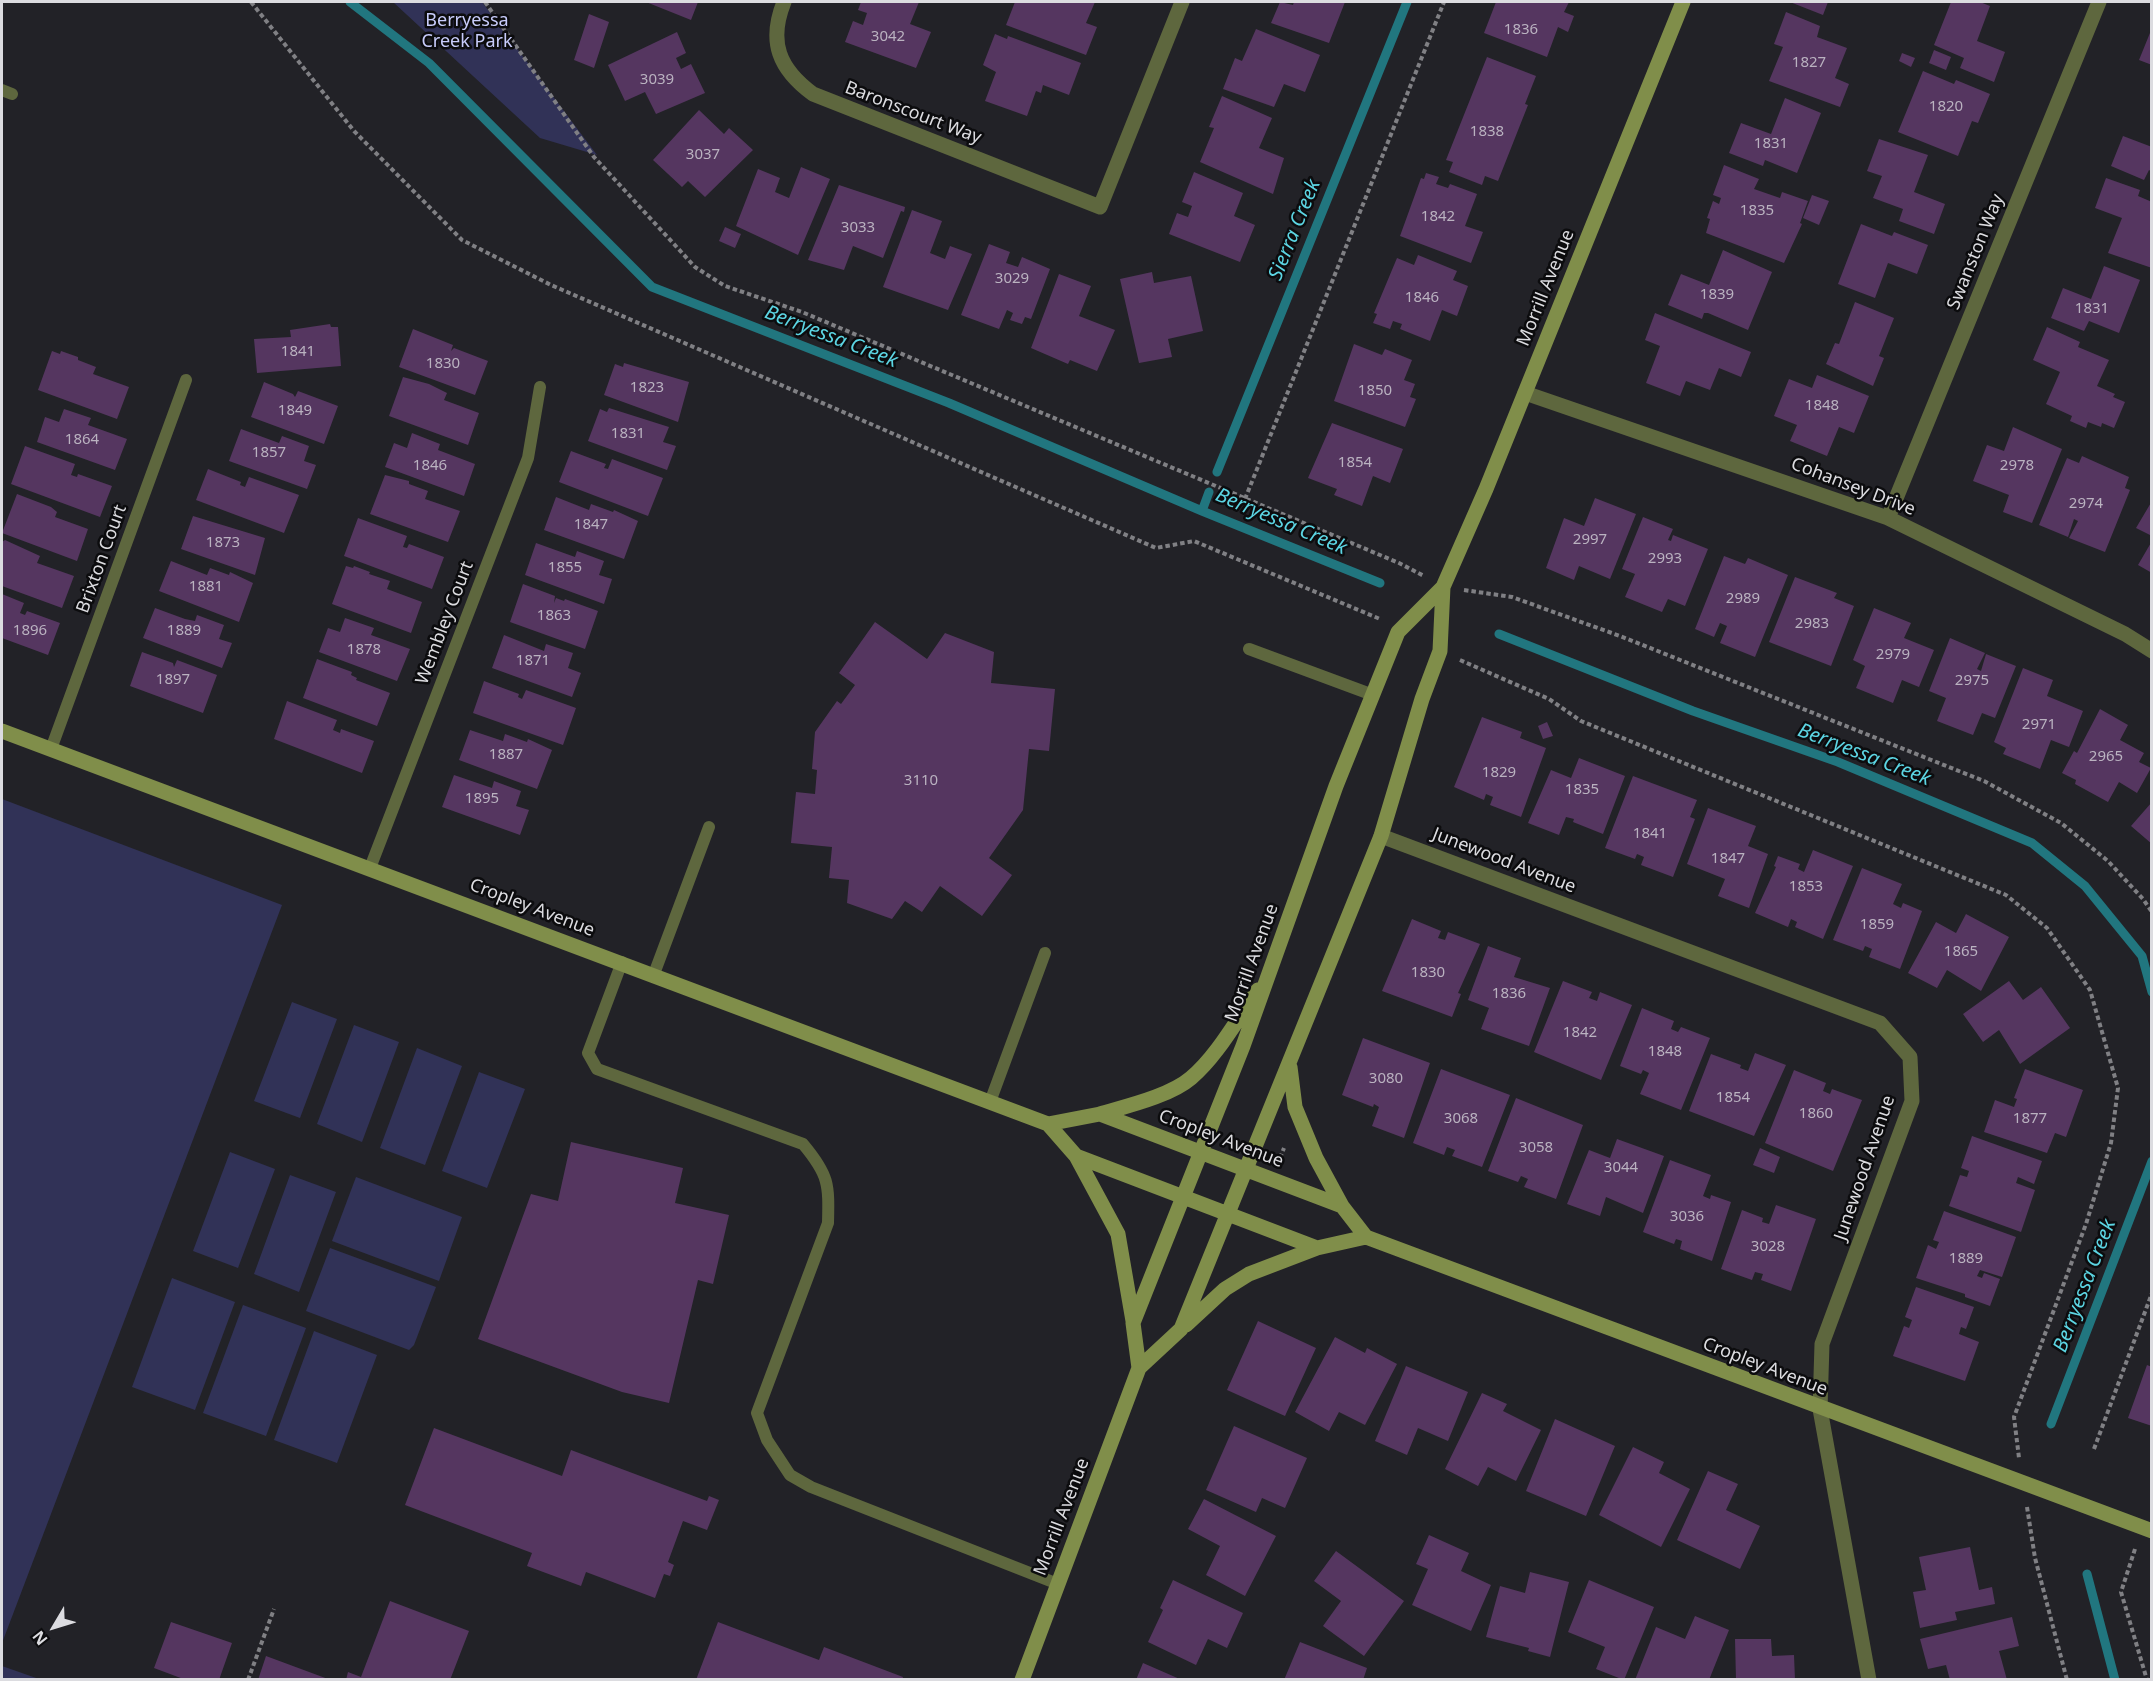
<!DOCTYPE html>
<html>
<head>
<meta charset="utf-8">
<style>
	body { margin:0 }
	#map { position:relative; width:2153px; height:1681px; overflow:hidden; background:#222227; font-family:"Noto Sans",sans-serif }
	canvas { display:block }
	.frame { position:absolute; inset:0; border:3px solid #dcdce0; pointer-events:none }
	.north { position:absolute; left:24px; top:1597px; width:60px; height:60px; -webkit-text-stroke:4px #0c0c0e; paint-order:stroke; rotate:232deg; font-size:16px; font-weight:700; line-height:24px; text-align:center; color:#dcdce0 }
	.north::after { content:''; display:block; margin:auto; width:21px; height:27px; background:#dcdce0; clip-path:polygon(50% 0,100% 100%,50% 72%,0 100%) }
</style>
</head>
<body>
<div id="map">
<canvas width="2153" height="1681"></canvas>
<div class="frame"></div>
<div class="north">N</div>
</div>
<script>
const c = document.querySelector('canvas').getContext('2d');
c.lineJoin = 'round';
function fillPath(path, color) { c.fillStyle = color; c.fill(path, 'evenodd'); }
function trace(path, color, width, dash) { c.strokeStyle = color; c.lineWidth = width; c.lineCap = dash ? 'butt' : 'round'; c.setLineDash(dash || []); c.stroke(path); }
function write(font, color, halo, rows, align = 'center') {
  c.font = font + ' "Noto Sans",sans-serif'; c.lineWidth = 5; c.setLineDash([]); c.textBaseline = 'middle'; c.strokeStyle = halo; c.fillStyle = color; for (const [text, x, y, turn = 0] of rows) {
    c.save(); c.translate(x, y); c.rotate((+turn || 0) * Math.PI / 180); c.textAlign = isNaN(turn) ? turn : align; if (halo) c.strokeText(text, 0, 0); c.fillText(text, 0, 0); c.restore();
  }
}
fillPath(new Path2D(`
	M393,2h89l115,153 -57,-17z
	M2,799l280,106 -280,738z
	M292,1002l45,17 -37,99 -46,-17z
	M354,1025l45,17 -37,100 -45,-18z
	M417,1048l45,18 -37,99 -45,-17z
	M479,1072l46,17 -38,99 -45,-17z
	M230,1152l45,17 -37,99 -45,-17z
	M290,1175l46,17 -37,100 -45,-18z
	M356,1177l106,40 -23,64 -107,-40z
	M330,1248l106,39 -22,58 -5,5 -103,-39z
	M172,1278l63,24 -40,108 -63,-23z
	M243,1305l63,23 -40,108 -63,-23z
	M314,1331l63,24 -40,108 -63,-23z
	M2,1666l37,13h-37z`), '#313257');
trace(new Path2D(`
	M350,2l79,61 223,224 297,116 253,108 178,72
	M1217,472l190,-470
	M1202,511l7,-19
	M1499,634l194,77 145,51 194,81 53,43 57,70 10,36
	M2051,1424l101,-263
	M2087,1574l28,106`), '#21767f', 9);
fillPath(new Path2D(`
	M646,2h52l-7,18z
	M861,2h58l-9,22 21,8 -15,36 -71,-26 8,-21 10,4 4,-12 -9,-3z
	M1015,2h80l-9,21 11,4 -11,28 -80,-30z
	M1280,2l13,3 1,-3h51l-16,41 -58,-20z
	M1496,2h73l-5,10 10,4 -6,16 -10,-5 -11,30 -63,-24z
	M1790,2h38l-5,13z
	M1951,2h29l10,4 -13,35 28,11 -11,30 -34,-14 4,-10 -30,-13z
	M1786,12l34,14 -3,11 30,11 -12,30 14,6 -9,23 -71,-26 14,-34 -9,-3z
	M589,14l20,8 -15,46 -20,-8z
	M2152,28v37l-13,-5z
	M1256,29l64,26 -15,37 -21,-8 -10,23 -51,-18 12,-31 7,3z
	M677,32l9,21 -10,5 5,11 10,-5 14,29 -49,21 -11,-22 -20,9 -17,-36z
	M995,34l12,5 1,-3 73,27 -12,32 -26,-10 -2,8 -5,-2 -9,25 -42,-15 11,-29 -13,-7z
	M1934,50l17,7 -5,13 -17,-7z
	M1902,53l13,5 -4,9 -12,-6z
	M1487,57l49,19 -11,28 3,1 -30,76 -13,-5 -3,9 -33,-13 4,-10 -7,-2z
	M1923,71l31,13 2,-4 34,14 -12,29 -6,-2 -14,35 -60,-24z
	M1222,96l50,22 -13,30 25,10 -11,36 -73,-32 14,-34 -5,-1z
	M1785,98l36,15 -24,60 -32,-13 -2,6 -34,-13 12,-30 30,11z
	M699,110l25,24 5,-6 24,22 -48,47 -17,-16 -6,6 -29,-27z
	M2123,136l29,11v25l-3,-2 -5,10 -33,-14z
	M1879,139l49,16 -14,37 31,12 -11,30 -35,-13 4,-12 -30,-11 9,-22 -15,-5z
	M1724,165l35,14 -5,10 26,9 2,-6 26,9 -8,22 2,1 -18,39 -78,-30 4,-14 -3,-1 6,-17 6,3 2,-6 -8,-3z
	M801,167l29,12 -32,76 -62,-29 22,-57 22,9 -5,14 14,6z
	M1194,172l49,21 -9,23 21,9 -15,37 -71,-28 8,-21 11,4 4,-11 -10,-4z
	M1426,173l13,4 -3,7 12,4 2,-4 27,10 -12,32 18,6 -12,31 -71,-27 21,-58 3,1z
	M2106,178l34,12 -2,6 14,6v66l-44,-15 14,-35 -27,-10z
	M839,185l66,22 -1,5 -3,-1 -18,47 -30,-12 -9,24 -36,-10z
	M1812,195l17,6 -10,24 -16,-7z
	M912,210l30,11 -12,32 15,6 5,-13 22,8 -24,56 -65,-23z
	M1861,224l31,12 2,-4 34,13 -11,29 -29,-11 -13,35 -37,-14z
	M725,227l16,7 -6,14 -16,-7z
	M989,244l21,8 -4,11 12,4 4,-10 28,12 -19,50 -6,-2 -3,7 -12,-4 3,-7 -6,-3 -8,19 -38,-14z
	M1723,250l49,22 -24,58 -40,-17h-4l-2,6 -34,-14 13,-31 28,11z
	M1418,255l39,16 -4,9 15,6 -11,30 -15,-6 -12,31 -30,-12 2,-5 -9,-3 -3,8 -17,-6 4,-9 -3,-1 23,-55 17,7z
	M2104,266l36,14 -21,53 -30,-12 -5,10 -33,-13 12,-30 28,11z
	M1152,272l2,11 37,-7 12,55 -35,8 4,18 -33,6 -19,-84z
	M1059,274l32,12 -12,30 36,14 -18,41 -27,-11 -2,4 -37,-16z
	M1855,302l39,16 -15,38 5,2 -11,28 -47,-22 9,-21 4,1z
	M1655,313l96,39 -10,25 -22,-9 -9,22 -24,-9 -6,15 -34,-13 14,-37 -15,-6z
	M330,324l1,3h7l3,39 -84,7 -3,-34 37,-2 -1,-7z
	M2047,327l33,15 -2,5 31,13 -12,26 18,8 -2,3 12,5 -11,26 -12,-5 -1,4 -13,-5 -2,6 -16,-7 2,-5 -26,-12 14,-32 -27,-12z
	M413,329l40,16 -2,6 3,-3 34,13 -13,34 -76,-28z
	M1354,344l28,11 3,-6 27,11 -8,20 11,4 -5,13 6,2 -11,28 -71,-26z
	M52,351l8,3 1,-3 17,6v3l18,7 -3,7 36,13 -12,32 -79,-29z
	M624,363l65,19 -11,40 -74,-27 11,-31 8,3z
	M1817,375l52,21 -15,37 -15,-6 -12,29 -37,-15 7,-16 -23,-9 15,-37 23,9z
	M403,377l26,7 18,9 -3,7 35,13 -11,32 -79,-29z
	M264,382l29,12 2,3 3,-6 40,15 -14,38 -73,-27z
	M609,408l60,19 -6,15 13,4 -9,24 -79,-29 12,-32 7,3z
	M64,409l27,9 -3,7 39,14 -12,31 -78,-28 8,-25 14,5z
	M1332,423l71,26 -13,34 -17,-7 -11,30 -28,-11 3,-6 -29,-11z
	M2013,427l49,22 -30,74 -29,-11 6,-17 -36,-14 14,-36 17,6z
	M241,429l38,14 3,-7 27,10 -5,15 12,4 -9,24 -78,-28z
	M412,433l28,11 -2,6 37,14 -11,32 -79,-29 9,-24 13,5z
	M25,446l50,18 -4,11 6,2 1,-3 34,12 -12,31 -89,-33z
	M571,451l35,13 -2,4 4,1 4,-10 51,19 -15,38 -89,-34z
	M2082,456l47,21 -4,11 5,2 -25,62 -36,-14 9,-17 -4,-2 -6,18 -29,-12 28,-67 12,5z
	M208,469l33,13 -1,3 5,2 4,-10 50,18 -15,38 -88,-33z
	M385,475l24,6v3l19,7 -3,8 35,12 -12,31 -78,-28z
	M17,494l34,13 6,5 -2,5 33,12 -11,32 -75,-28z
	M556,497l33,13 2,-6 22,8 1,-2 24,11 -14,38 -80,-29z
	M1595,498l41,16 -26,65 -31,-13 -5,14 -28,-12 18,-50 20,8z
	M2152,501v35l-16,-8z
	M193,516l72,22 -10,37 -74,-26z
	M1643,517l30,12 -5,11 3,1 2,-6 35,14 -23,57 -17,-7 -6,13 -37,-15 10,-23 -13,-5z
	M358,518l49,18 -4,11 4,1 2,-4 35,13 -12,32 -88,-33z
	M5,540l35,16 -3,7 37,13 -12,32 -60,-22v-44z
	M2152,541v32l-14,-8z
	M536,543l39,14 2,-6 27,10 -5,14 13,4 -8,25 -79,-29z
	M1724,556l21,8 3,-6 40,17 -33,82 -35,-14 7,-17 -7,-3 -6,14 -19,-8z
	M171,561l36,14 3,-7 19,7 1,-3 23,11 -14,39 -80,-31z
	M346,566l7,2 1,-2 16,6 -1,2 21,7 -3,8 35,13 -11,31 -79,-29z
	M1795,577l42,16 -3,5 20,8 -23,60 -62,-24z
	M523,584l32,12 -1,7 2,-5 8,3 1,-2 33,12 -13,38 -75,-27z
	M2,594l22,9 -4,10 5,2 2,-4 33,12 -12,32 -46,-17z
	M155,608l30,11 10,2 2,-6 27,10 -5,14 13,4 -10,25 -79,-30z
	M1874,608l37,15 -7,15 30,12 -15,37 -17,-7 -9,23 -37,-15 9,-22 -12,-6z
	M345,618l29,10 -3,7 39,14 -13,32 -78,-29 9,-24 12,4z
	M875,622l52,37 18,-26 49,19 -3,31 64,6 -6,62 -20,-2 -6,61 -34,48 23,17 -30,41 -42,-30 -18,26 -17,-11 -13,18 -45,-16 2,-23 -20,-2 3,-31 -41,-4 5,-51 19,2 2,-24 -5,-1 3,-37 22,-31 4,3 14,-19 -16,-12z
	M504,635l40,16 2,-7 27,9 -5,15 13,5 -9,24 -80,-29z
	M1950,638l35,15 -8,16 4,2 5,-17 30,12 -21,52 -13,-5 -9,22 -36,-14 9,-23 -17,-7z
	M142,652l31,11 1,4 3,-7 40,15 -14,38 -73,-27z
	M317,659l35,13 -1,3 6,3 -1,2 34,13 -13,33 -74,-28z
	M2023,668l30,12 -6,16 36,15 -14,36 -18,-7 -11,29 -37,-15 3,-6 -12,-6z
	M484,681l35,13 -1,3 4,2 4,-9 50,18 -13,37 -90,-32z
	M287,701l50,19 -4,10 7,3 1,-4 33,12 -12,32 -88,-34z
	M2100,709l28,16 -8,15 24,13 -5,9 12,6 -14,25 -18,-11 -11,20 -33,-18 1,-4 -14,-7 12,-22 3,2z
	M1482,717l40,15 -2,6 26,10 -25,69 -31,-12 3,-8 -7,-3 -2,6 -30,-13z
	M1547,722l6,14 -10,3 -5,-13z
	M470,730l33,11 2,-7 22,8 1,-3 24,11 -15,39 -78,-29z
	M1579,758l46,18 -22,58 -30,-12 1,-3 -8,-2 -7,18 -31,-12 23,-53 20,8z
	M454,775l38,13 2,-7 27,10 -5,15 13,4 -9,25 -78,-28z
	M1633,776l64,24 -7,17 5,2 -22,58 -32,-12 3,-8 -7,-3 -2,5 -30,-11z
	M2152,802v42l-21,-18z
	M1708,808l48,18 -8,20 20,8 -19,54 -31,-12 7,-17 -38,-15z
	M1813,850l40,16 -30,73 -28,-12 2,-5 -6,-3 -3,8 -33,-14 21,-46 -2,-1 4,-10 22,8 -2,5 6,3z
	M1862,868l40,16 -9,20 8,4 2,-5 19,8 -22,58 -31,-12 3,-8 -7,-3 -2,5 -30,-11z
	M1966,914l43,23 -28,54 -34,-21 -10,18 -29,-15 28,-51 20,11z
	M1412,919l29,12 -3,7 7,2 3,-8 32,12 -22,49 3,1 -9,23 -70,-26z
	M1488,946l33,12 -7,19 36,11 -21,58 -48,-17 8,-21 -21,-8z
	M1563,981l29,11 -3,6 8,3 3,-9 32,13 -31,75 -67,-28z
	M2009,981l14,19 18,-13 29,41 -50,36 -21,-34 -16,12 -20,-28z
	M1642,1008l32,13 -3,8 7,3 3,-5 29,11 -29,72 -41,-16 9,-21 -6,-3 -2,4 -21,-8z
	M1363,1038l67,25 -26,75 -32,-12 7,-19 -5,-3 -1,3 -31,-12z
	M1755,1053l31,12 -32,71 -65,-25 22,-57 30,11 -1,3 8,3z
	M1441,1069l69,26 -28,72 -30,-11 3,-6 -8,-3 -3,8 -31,-12z
	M2025,1069l58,21 -17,47 -11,-4 -8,20 -63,-21 11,-32 19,7 3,-8 -3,-1z
	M1794,1070l32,13 -3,8 7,3 2,-5 30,11 -29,71 -68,-28z
	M1516,1098l67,27 -27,74 -32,-12 4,-8 -7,-3 -3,6 -30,-11z
	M1972,1136l70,25 -8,23 -16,-7 -2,6 19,7 -14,42 -72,-26 11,-31 7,2 2,-6 -8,-3z
	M1617,1139l47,17 -21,57 -37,-16 -6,19 -33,-12 22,-54 21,8z
	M571,1142l112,26 -8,35 54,12 -16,69 -15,-4 -29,123 -47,-11 -144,-53 53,-145 27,7z
	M1760,1148l20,9 -6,16 -21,-8z
	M1670,1160l41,15 -8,21 7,3 1,-4 20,7 -19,59 -32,-12 2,-8 -6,-2 -2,5 -31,-12z
	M1776,1205l40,14 -25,72 -30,-11 2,-6 -8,-2 -3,8 -31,-11 21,-59 21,8 -1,4 7,2z
	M1944,1211l72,26 -14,40 -22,-7 -3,6 5,2 2,-5 16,6 -10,27 -25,-9v-3l-49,-16 12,-33 8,4 3,-7 -6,-2z
	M1916,1287l58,20 -8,22 -5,-2 -2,7 20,8 -14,39 -72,-25 11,-30 5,2 3,-8 -7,-3z
	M1258,1321l58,27 -31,68 -58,-26z
	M1335,1337l30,16 2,-5 30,16 -32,61 -26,-13 -10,19 -34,-19z
	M2147,1365l5,2v59l-24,-8z
	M1406,1366l62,26 -20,49 -30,-13 -11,27 -32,-14z
	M1482,1393l25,11 -4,7 38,19 -25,51 -28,-14 -10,19 -33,-17z
	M1555,1419l60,27 -29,70 -60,-25z
	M1234,1426l73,32 -22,50 -23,-10 -6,14 -50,-22z
	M434,1428l128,48 9,-26 136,51 2,-5 10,4 -12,30 -24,-9 -15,41 6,3 -4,11 -6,-2 -9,24 -69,-26 -5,14 -54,-20 5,-13 -127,-48z
	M1633,1447l31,15 -5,11 31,16 -29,58 -62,-32z
	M1708,1471l30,13 -12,26 34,16 -20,43 -63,-29z
	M1204,1499l72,37 -31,60 -39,-21 14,-29 -32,-17z
	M1429,1535l40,18 -8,18 30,14 -20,46 -59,-26 16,-36 -12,-5z
	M1970,1547l9,43 13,-3 3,17 -40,8 2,8 -37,8 -7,-36 13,-2 -7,-33z
	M1336,1551l68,50 -40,55 -41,-30 18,-25 -27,-20z
	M1530,1572l39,10 -19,75 -22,-6 1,-3 -43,-11 14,-51 25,7z
	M1173,1580l70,33 -16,35 -19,-9 -12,26 -48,-23 15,-32 -3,-2z
	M1589,1580l65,27 -30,73 -28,-11 9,-22 -37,-15z
	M390,1601l79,30 -19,49h-104l2,-8 13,5z
	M1695,1616l34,14 -20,50h-74l21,-53 29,12z
	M2012,1617l7,29 -20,5 8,29h-57l-4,-15 -18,4 -8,-30z
	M171,1622l61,21 -13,37h-33l-32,-12z
	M718,1622l101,38 5,-13 79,30 -1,3h-206z
	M1735,1639h36l1,17 22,-1 1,25h-59z
	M1300,1642l67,26 -4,12h-79z
	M266,1656l62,23v1h-70z
	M1143,1663l39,17h-46z`), '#553660');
trace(new Path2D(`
	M251,2l103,129 108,109 89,45 605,263 38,-7 186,78
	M485,2l109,155 101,110 30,19 77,26 597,251 25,13
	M1245,499l199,-497
	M1464,590l48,7 108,39 364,145 77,42 47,38 35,38 9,13
	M1460,660l89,39 32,22 425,174 41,33 43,62 28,98 -7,55 -25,81 -72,193 5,41
	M1280,1158l4,-10
	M2094,1449l58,-156
	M2027,1507l8,51 32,122
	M2135,1549l-14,43 26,88
	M248,1680l26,-71`), '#808084', 4, [4.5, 3]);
trace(new Path2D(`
	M2,90l10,4
	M1249,649l124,46
	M51,749l135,-369
	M370,868l158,-410 12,-71
	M622,962l-34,91 9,16 206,75c26,31 26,40 25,79l-71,190 10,27 23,35 21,12 247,97
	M654,974l55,-147
	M990,1102l55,-149`), '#5e673e', 12);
trace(new Path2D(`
	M784,2c-16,40 -5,67 29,92l287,113 82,-205
	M1525,393l363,125 237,116 27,17
	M1888,518l211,-516
	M1381,836l499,187 30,34 2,44 -90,243 -2,65 49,271`), '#5e673e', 15);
trace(new Path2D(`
	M2,731l1046,393 28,32 241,92 49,-11
	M1290,1067l5,40 21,51 26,48
	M1100,1114c27,-8 70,-18 91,-36 27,-23 46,-59 67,-88
	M1048,1124l52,-10 242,92 24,31 786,294
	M1076,1156l42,78 15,87
	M1186,1325l39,-36 24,-15 68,-26
	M1139,1368l-6,-45 110,-277 93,-260 62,-154 45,-45 43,-98 197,-487
	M1022,1680l117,-312 42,-39 200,-493 41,-137 18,-48 3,-64`), '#808e4a', 15);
write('15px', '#bab2c0', null, [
	["1836",1521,30],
	["3042",888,37],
	["1827",1809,63],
	["3039",657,80],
	["1820",1946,107],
	["1838",1487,132],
	["1831",1771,144],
	["3037",703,155],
	["1835",1757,211],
	["1842",1438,217],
	["3033",858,228],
	["3029",1012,279],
	["1839",1717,295],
	["1846",1422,298],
	["1831",2092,309],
	["1841",298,352],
	["1830",443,364],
	["1823",647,388],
	["1850",1375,391],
	["1848",1822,406],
	["1849",295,411],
	["1831",628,434],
	["1864",82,440],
	["1857",269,453],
	["1854",1355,463],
	["1846",430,466],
	["2978",2017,466],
	["2974",2086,504],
	["1847",591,525],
	["2997",1590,540],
	["1873",223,543],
	["2993",1665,559],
	["1855",565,568],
	["1881",206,587],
	["2989",1743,599],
	["1863",554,616],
	["2983",1812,624],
	["1896",30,631],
	["1889",184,631],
	["1878",364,650],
	["2979",1893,655],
	["1871",533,661],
	["1897",173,680],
	["2975",1972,681],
	["2971",2039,725],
	["1887",506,755],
	["2965",2106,757],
	["1829",1499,773],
	["3110",921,781],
	["1835",1582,790],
	["1895",482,799],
	["1841",1650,834],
	["1847",1728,859],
	["1853",1806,887],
	["1859",1877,925],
	["1865",1961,952],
	["1830",1428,973],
	["1836",1509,994],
	["1842",1580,1033],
	["1848",1665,1052],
	["3080",1386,1079],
	["1854",1733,1098],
	["1860",1816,1114],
	["3068",1461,1119],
	["1877",2030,1119],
	["3058",1536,1148],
	["3044",1621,1168],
	["3036",1687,1217],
	["3028",1768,1247],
	["1889",1966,1259]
]);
write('18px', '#c8ccfb', '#0c0c0e', [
	["Berryessa",467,21],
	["Creek Park",467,42]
]);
write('18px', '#dcdce0', '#0c0c0e', [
	["Baronscourt Way",913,113,21],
	["Swanston Way",1976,252,-68],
	["Morrill Avenue",1546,288,-68],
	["Cohansey Drive",1853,487,21],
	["Brixton Court",102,559,-70],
	["Wembley Court",445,623,-69],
	["Junewood Avenue",1504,861,21],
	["Cropley Avenue",532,908,21],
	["Morrill Avenue",1252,963,-70],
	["Cropley Avenue",1221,1139,21],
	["Junewood Avenue",1865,1168,-71],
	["Cropley Avenue",1765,1367,21],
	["Morrill Avenue",1062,1517,-69]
]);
write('italic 20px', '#5cd5e3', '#0c0c0e', [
	["Sierra Creek",1295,230,-68],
	["Berryessa Creek",831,337,21],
	["Berryessa Creek",1281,522,23],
	["Berryessa Creek",1864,755,21],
	["Berryessa Creek",2085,1286,-69]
]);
</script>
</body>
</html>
